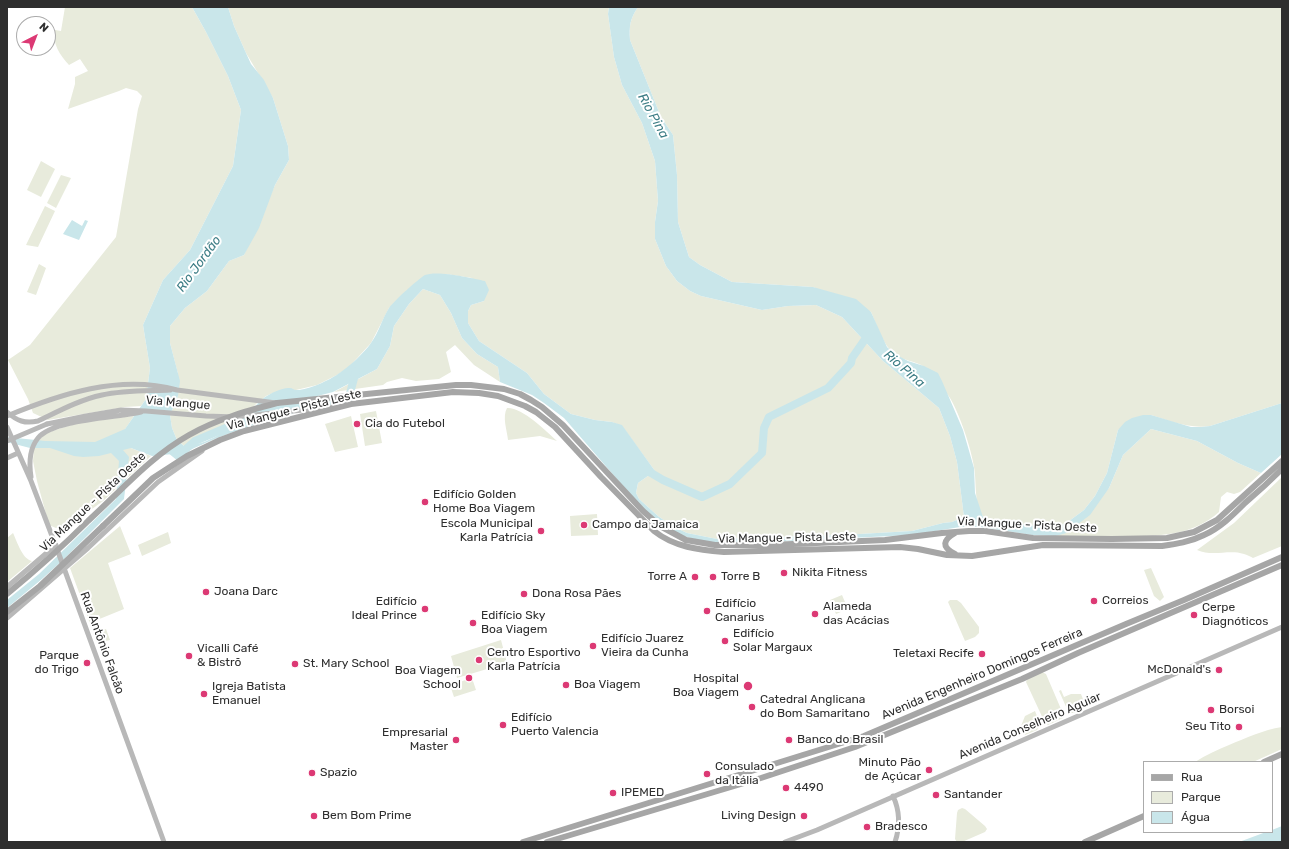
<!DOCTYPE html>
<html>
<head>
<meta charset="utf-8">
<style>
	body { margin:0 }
	#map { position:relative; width:1289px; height:849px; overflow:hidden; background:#fff; font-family:Rubik,sans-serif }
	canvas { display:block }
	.frame { position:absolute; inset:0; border:8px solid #2e2e2e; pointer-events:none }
	.legend { position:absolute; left:1143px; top:761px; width:130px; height:72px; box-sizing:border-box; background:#fff; border:1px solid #ababab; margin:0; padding:5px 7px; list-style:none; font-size:12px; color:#2e2e2e }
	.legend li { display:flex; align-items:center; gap:8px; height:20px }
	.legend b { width:20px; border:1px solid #ababab }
	.north { position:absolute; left:16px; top:16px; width:40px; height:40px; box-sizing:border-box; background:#fff; border:1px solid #ababab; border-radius:50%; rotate:42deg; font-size:11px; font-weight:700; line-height:16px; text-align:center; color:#2e2e2e }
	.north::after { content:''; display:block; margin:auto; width:14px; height:18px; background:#dc3974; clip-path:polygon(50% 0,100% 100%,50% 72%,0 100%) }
</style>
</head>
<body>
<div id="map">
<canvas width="1289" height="849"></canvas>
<div class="frame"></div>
<ul class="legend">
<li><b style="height:5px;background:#a6a6a6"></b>Rua</li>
<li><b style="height:11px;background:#e8ebdc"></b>Parque</li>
<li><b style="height:11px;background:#c9e6ea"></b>Água</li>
</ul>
<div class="north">N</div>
</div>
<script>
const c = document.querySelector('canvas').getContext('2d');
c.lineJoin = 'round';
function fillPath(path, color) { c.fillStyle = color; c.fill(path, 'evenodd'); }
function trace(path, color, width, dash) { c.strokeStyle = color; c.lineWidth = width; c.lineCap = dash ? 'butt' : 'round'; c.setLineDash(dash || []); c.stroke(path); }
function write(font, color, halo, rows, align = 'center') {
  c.font = font + ' Rubik,sans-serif'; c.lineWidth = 4; c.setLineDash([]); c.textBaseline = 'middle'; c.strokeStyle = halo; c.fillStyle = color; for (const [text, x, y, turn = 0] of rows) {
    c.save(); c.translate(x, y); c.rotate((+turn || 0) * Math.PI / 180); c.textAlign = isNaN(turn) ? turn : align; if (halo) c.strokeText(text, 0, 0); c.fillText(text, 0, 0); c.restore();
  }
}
fillPath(new Path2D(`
	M65,7h127l14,25 22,44 13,34 -8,56 -43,84 -27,30 -20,45 7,43 -4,31 -5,7 -16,1 -77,13 -15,-7 -5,-14 -20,-39 22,-15 86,-108 22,-128 4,-13 -5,-5 -11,-3 -7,3 -51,18 7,-25v-7l13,-6 -8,-12 -11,6c-9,-10 -17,-21 -14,-35l6,1z
	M228,7h381l-1,7 6,43 8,28 20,38 13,38 3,40 -3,21v17l11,27 11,15 13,10 11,5 61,14 26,-4 28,-1 26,12 41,44 56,47 11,28 7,26 7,55 -12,5 -9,1 -31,8 -70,4 -125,4 -30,-6 -15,-7 -14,-10 -19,-17 -3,-6 2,-10 17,-12 -33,-45 -10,-4 -17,-2 -24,-6 -27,-20 -17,-21 -48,-32 -11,-18v-12l3,-6 13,-4 -12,-23 -26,-4h-12l-45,34 -18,35 -22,24 -12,8 -20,10 -21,5 -18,1 -12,5 -10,8 -7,8 -16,14 -13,8 -28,12h-8l-7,-6 -5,-12 -2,-13 8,-19v-22l-8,-31v-17l15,-18 22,-17 22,-30 15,-6 31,-70 14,-25 -1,-14 -15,-48 -27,-45 -12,-27z
	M638,7h644v396l-72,23c-21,3 -40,-5 -59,-11l-33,15 -11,43 -12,23 -11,14 -19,14 -16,4 -63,-9c-13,-9 -9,-38 -12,-52 -3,-19 -14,-52 -24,-69 -3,-5 -23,-30 -27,-32 -9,-5 -19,-5 -28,-12 -12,-8 -18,-29 -24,-42l-58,-25 -81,-5 -32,-17 -11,-8 -11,-35 -1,-47 -4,-40 -12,-18 -31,-77c-1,-14 0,-21 8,-33z
	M41,161l14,8 -14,28 -14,-7z
	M61,175l10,3 -15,30 -9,-5z
	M45,206l10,5 -17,36 -12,-2z
	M39,264l7,4 -10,27 -9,-3z
	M423,289l17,6 11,18 11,25 15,16 21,13 2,15 -26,-17 -19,-20 -9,7 5,20 -12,7 -23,2 -14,-3 -15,4 -4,3 -49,7 43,-23 13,-23 4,-20 15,-22z
	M507,408c15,-1 39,23 50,33l-17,-5 -32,4c-1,-10 -6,-23 -1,-32z
	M376,411l6,32 -17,3 -5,-32z
	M134,416l-17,25 14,7 20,8 -48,45 -33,24 -14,3 -7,-3 -12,-44 -4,-20 1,-13 5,-8 7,-7 35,-11z
	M351,416l7,31 -23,5 -10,-28z
	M1151,429l46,12 41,22 23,10 -21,19 -6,2 -7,-2 -6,5 -2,15c-29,26 -65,24 -102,24 -20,0 -41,0 -61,0l53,-48 14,-33z
	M1282,477v69l-29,12c-3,-2 -6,-3 -9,-4 -15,-5 -31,3 -47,-4l37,-27z
	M597,514l1,21 -27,1 -1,-20z
	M120,526l11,28 -23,9 16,46 -27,11 4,10 5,-1 4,11 -11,3 -2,-1 -11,-29 2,-4h2l-1,-2 -5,-1 -14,-38z
	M168,532l3,11 -29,13 -4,-11z
	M13,533c4,8 9,26 19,28l-25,21v-44z
	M1151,568l13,29 -4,4 -6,-5 -10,-26z
	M842,595l6,14 -12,5 -6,-14z
	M950,600h7l4,3 18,24v6l-4,4 -10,4 -17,-39z
	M501,640l6,23 -50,15 -6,-22z
	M1042,672l4,2 18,42 -1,2 -15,7 -3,-2 -19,-41 1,-2z
	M472,678l4,12 -22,7 -4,-12z
	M1061,690l3,7 7,-3h10l5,13 -11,6h-5l-2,-2 -9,-20z
	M1035,711l4,10v6l-2,3 -12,5 -4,-9 4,-10z
	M1282,727v22l-29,13h-58c11,-7 22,-12 34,-17 17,-7 34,-15 53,-18z
	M962,808l3,1 20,17 2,3 -2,3 -23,10h-5l-2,-3 2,-26 1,-3z`), '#e8ebdc');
fillPath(new Path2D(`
	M192,7h36l6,19 12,27 5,11 13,16 9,18 15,48 1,14 -14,25 -16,43 -15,27 -15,6 -22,30 -22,17 -15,18v17l10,38 -2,15 -8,19 2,13 5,12 7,6c22,0 48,-18 64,-32 6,-6 10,-12 17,-17 6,-4 18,-10 25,-9 2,0 4,2 6,2 10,1 34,-10 42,-16 11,-7 26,-21 33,-31 8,-11 11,-24 18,-35 6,-8 28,-28 36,-33 12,-5 47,3 60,6l4,9 -5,11 -13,4 -3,6v12l11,18 48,32 17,21 27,20 24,6 17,2 10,3 33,46 -17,12 -2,10 3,6 19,17 14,10 15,7 30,6 125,-4 70,-4 31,-8 9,-1 12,-5 -7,-55 -7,-26 -11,-28 -56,-47 -41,-44 -26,-12 -28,1 -26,4 -61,-14 -11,-5 -13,-10 -11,-15 -11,-27v-17l3,-21 -3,-40 -13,-38 -20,-38 -8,-28 -6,-43 1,-7h29c-8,12 -9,19 -8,33l31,77 12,18 4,40 1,47 11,35 11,8 32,17 81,5 43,12 15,13 16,35 8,7 13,7 16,5 14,7 4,8 21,49 11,38 1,25 8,24 3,2 63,9 16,-4 19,-14 11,-14 12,-23 11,-43 7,-8 7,-4 11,-3h8l40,12h10l9,-1 72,-23v51l-21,19 -23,-10 -41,-22 -46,-12 -28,26 -14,33 -19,27 -24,18 -10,3 -24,-1 -51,-8h-21l-49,8 -181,9 -30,-3 -16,-5 -15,-7 -14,-10 -19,-18 -72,-83 -20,-15 -12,-8 -32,-13 -2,-15 -21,-13 -15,-16 -11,-25 -11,-18 -17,-6 -14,15 -15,22 -4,20 -13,23 -44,23 -31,8h11l-21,14 -45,13 -30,11 -34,15 -31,3 -21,-8 -8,2 6,7 -5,42 -60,60 -22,20 -35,29v-8l32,-26 77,-75 3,-38 -8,-8 -12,3 -16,1 -9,-1 -24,-8h-20l-23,-6v-5l38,4 50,1 30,-13 21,-30 4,-31 -7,-43 20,-45 27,-30 43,-84 8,-56 -13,-34 -22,-44z
	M72,220l10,6 3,-6 3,1 -9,19 -16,-6z
	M1282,826v16h-43l27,-10h6v-2z`), '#c9e6ea');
trace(new Path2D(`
	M349,397l7,-26
	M293,408l18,-2 37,-8
	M167,447l11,9 17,-15 52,-22
	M643,472l3,-2 17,10 39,17 28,-13 32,-31 2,-25 5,-11 59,-29 23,-25 1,-5 16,-23`), '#c9e6ea', 8);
trace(new Path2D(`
	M7,412c10,9 18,12 31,9 21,-10 41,-21 64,-26 22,-5 46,-4 68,-5
	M47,424l39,-8 35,-6 25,1 60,5 29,1 97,-10
	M7,427l24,54 26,68 107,293
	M7,458l11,-5
	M31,477c-2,-13 -2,-28 7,-39 16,-19 78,-20 103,-26
	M7,587l49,-42
	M7,618l81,-70 70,-66 44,-31
	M893,796c7,15 7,31 2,46
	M785,842l32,-12 465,-203`), '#b8b8b8', 5);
trace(new Path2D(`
	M277,403l179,-18h15l33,4 16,5 11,6 11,7 21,18 80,86 17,15 26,14 29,5h55l115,-5 57,-7 27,-2h16l48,7 79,1 55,-1 27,-6 23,-12 65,-59
	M103,526l50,-48 34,-22 33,-16 24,-9 107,-27 102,-12 26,1 19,3 27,10 11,6 19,15 46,50 53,54c20,16 45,19 70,21l176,-5 18,2 29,6 25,1 71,-11 119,1c14,-2 28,-4 42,-11 16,-7 29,-20 41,-32 13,-11 25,-22 37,-34
	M955,554c-14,-7 -12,-14 0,-21
	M1264,762l18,-8
	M523,842l341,-106 262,-112 58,-24 98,-43
	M547,842l214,-64 94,-31 167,-68 56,-26 204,-88
	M1085,842l59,-26`), '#a6a6a6', 6);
trace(new Path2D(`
	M7,416c53,-22 113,-42 170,-26l99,13
	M7,441l40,-17`), '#b8b8b8', 5);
trace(new Path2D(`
	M7,594c28,-23 55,-47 81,-73 33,-30 62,-64 101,-86 28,-16 58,-24 88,-32
	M7,612l33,-26 63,-60`), '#a6a6a6', 6);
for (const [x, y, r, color] of [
	[357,424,4,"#dc3974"],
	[425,502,4,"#dc3974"],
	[584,525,4,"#dc3974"],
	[541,531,4,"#dc3974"],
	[784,573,4,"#dc3974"],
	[695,577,4,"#dc3974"],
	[713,577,4,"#dc3974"],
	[206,592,4,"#dc3974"],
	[524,594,4,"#dc3974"],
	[1094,601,4,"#dc3974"],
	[425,609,4,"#dc3974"],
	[707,611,4,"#dc3974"],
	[815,614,4,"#dc3974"],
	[1194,615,4,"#dc3974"],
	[473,623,4,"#dc3974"],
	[725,641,4,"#dc3974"],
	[593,646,4,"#dc3974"],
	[982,654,4,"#dc3974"],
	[189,656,4,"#dc3974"],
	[479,660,4,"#dc3974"],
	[87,663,4,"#dc3974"],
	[295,664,4,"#dc3974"],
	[1219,670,4,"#dc3974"],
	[469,678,4,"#dc3974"],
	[566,685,4,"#dc3974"],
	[748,686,5,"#dc3974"],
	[204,694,4,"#dc3974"],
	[752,707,4,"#dc3974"],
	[1211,710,4,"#dc3974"],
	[503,725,4,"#dc3974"],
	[1239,727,4,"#dc3974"],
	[456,740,4,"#dc3974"],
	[789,740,4,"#dc3974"],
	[929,770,4,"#dc3974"],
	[312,773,4,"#dc3974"],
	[707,774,4,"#dc3974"],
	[786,788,4,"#dc3974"],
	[613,793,4,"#dc3974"],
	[936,795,4,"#dc3974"],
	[314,816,4,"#dc3974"],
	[804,816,4,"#dc3974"],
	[867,827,4,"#dc3974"]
]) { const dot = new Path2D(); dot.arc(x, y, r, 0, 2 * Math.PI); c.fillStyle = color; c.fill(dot); trace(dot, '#fff', 1.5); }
write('12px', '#2e2e2e', '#fff', [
	["Via Mangue",178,403,5],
	["Via Mangue - Pista Leste",294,410,-14],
	["Via Mangue - Pista Oeste",93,502,-43],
	["Via Mangue - Pista Oeste",1027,525,3],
	["Via Mangue - Pista Leste",787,538,-1],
	["Rua Antônio Falcão",102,643,70],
	["Avenida Engenheiro Domingos Ferreira",982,674,-23],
	["Avenida Conselheiro Aguiar",1030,726,-23]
]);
write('12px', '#2e2e2e', '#fff', [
	["Cia do Futebol",365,424],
	["Edifício Golden",433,495],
	["Home Boa Viagem",433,509],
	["Escola Municipal",533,524,"right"],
	["Karla Patrícia",533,538,"right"],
	["Campo da Jamaica",592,525],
	["Nikita Fitness",792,573],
	["Torre A",687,577,"right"],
	["Torre B",721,577],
	["Joana Darc",214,592],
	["Dona Rosa Pães",532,594],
	["Correios",1102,601],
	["Edifício",417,602,"right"],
	["Ideal Prince",417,616,"right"],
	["Edifício",715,604],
	["Canarius",715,618],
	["Alameda",823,607],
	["das Acácias",823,621],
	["Cerpe",1202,608],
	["Diagnóticos",1202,622],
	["Edifício Sky",481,616],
	["Boa Viagem",481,630],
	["Edifício",733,634],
	["Solar Margaux",733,648],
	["Edifício Juarez",601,639],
	["Vieira da Cunha",601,653],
	["Vicalli Café",197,649],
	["& Bistrõ",197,663],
	["Centro Esportivo",487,653],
	["Karla Patrícia",487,667],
	["Teletaxi Recife",974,654,"right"],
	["Parque",79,656,"right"],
	["do Trigo",79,670,"right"],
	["St. Mary School",303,664],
	["McDonald's",1211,670,"right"],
	["Boa Viagem",461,671,"right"],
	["School",461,685,"right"],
	["Hospital",739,679,"right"],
	["Boa Viagem",739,693,"right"],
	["Boa Viagem",574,685],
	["Igreja Batista",212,687],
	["Emanuel",212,701],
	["Catedral Anglicana",760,700],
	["do Bom Samaritano",760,714],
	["Borsoi",1219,710],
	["Edifício",511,718],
	["Puerto Valencia",511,732],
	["Seu Tito",1231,727,"right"],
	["Empresarial",448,733,"right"],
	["Master",448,747,"right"],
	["Banco do Brasil",797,740],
	["Minuto Pão",921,763,"right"],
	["de Açúcar",921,777,"right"],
	["Consulado",715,767],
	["da Itália",715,781],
	["Spazio",320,773],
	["4490",794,788],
	["IPEMED",621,793],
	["Santander",944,795],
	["Bem Bom Prime",322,816],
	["Living Design",796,816,"right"],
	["Bradesco",875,827]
], 'left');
write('italic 13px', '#3e7e86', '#fff', [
	["Rio Pina",653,116,61],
	["Rio Jordão",199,264,-54],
	["Rio Pina",904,369,41]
]);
</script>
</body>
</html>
